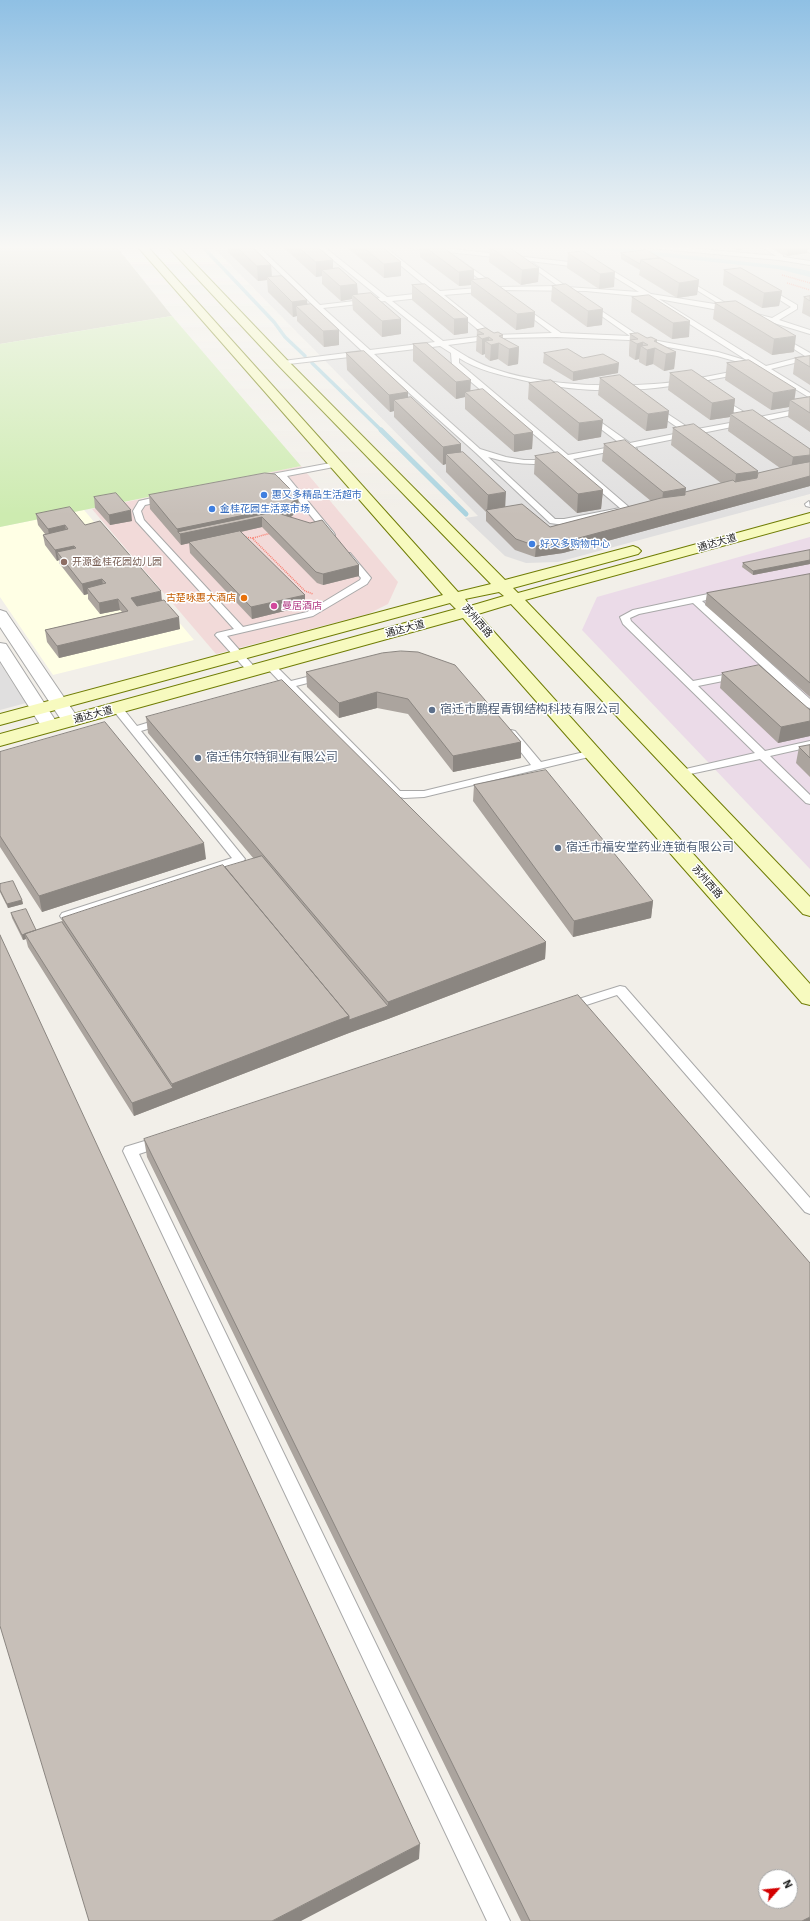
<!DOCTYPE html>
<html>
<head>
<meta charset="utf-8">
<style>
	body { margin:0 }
	#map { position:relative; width:810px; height:1921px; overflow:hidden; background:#f2efe9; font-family:"IBM Plex Sans",sans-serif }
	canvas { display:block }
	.north { position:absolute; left:758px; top:1869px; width:40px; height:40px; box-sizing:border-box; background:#fff; border:1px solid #a7a7a7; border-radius:50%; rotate:63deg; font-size:11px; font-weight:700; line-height:16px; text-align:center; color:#222 }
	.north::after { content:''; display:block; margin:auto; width:14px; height:18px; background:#d40000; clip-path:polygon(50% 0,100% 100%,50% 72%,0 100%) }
</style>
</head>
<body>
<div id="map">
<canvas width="810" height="1921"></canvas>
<div class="north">N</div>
</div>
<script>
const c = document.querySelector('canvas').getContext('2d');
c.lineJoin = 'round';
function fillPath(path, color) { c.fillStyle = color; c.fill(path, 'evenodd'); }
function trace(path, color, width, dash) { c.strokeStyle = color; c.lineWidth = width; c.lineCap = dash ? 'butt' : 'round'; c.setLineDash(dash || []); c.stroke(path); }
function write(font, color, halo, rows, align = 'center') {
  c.font = font + ' "IBM Plex Sans","Noto Sans SC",sans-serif'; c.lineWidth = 3; c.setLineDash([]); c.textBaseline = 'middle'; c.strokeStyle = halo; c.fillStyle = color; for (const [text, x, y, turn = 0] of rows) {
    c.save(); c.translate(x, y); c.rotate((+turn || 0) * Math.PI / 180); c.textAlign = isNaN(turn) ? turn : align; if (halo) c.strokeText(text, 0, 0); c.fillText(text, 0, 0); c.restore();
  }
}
fillPath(new Path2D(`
	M212,246h598v248l-252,68 -32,1 -21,-7 -40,-38 13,-2z
	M0,663l12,19 14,21 -26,7z`), '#e0dfdf');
fillPath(new Path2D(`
	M301,466l97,116 -10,22 -20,10 -152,40 -124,-145z`), '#f2dad9');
fillPath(new Path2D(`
	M810,537v332l-228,-239 15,-33z`), '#ebdbe8');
fillPath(new Path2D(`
	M84,510l110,130 -141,35 -53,-78v-70z`), '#ffffe5');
fillPath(new Path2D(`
	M0,246h116l56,70 -172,28z`), '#c7c7b4');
fillPath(new Path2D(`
	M172,316l129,150 -301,61v-183z`), '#cdebb0');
fillPath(new Path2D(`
	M565,246h37l182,20 26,5v6l-32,-8z`), '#aad3df');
trace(new Path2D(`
	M202,246l72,76 11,15 20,19
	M312,363l70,68`), '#aad3df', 3.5);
trace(new Path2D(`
	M381,430l85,84`), '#aad3df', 5);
const lane = new Path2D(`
	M252,246h6l62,59 60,-7 -64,-52h7l64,51 46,-5 -56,-46h7l56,45 50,-4 -32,-24v-2l2,-1 38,27 60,-1 -36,-26 -111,-12 -3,-2h18l179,20 46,28 70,11 -39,-24 -1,-1 3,-2 45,27 1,2 42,11 19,-11 -27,-17v-2h4l29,17v4l-18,11 31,10v4l-59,-18 -92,-17 107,67 39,-10 -27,-17v-2h4l28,16v6l-39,10 39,24v5l-46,-28c-36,6 -72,14 -109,18 -44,5 -90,2 -133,-8 -21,-5 -45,-10 -63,-22v5l109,92 54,-10 -37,-28v-4h3l42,30 54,-11 -33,-23v-4h3l38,25 54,-10 -30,-19 -1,-2 4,-2 35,21 56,-11v4l-51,11 -4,2 -3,-1 -55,11 2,2 -4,2 -6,-2 -54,11 2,2 -4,2 -6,-3 -54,11 57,49 -6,4 -60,13 -14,-2 -74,-70 -109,-98 -87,10 -1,-2 4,-2 79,-10 -46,-43zM530,261l73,9 36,22 -72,-5zM505,290l81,1 61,6 101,64 -30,-9 -76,-14 -54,-36 -3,2 1,1 44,31 -69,-3 -40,-28 -2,1v2l33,25 -58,2 -50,-40zM437,296l49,40 -43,5 -51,-40zM385,301l50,41 -65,8 -47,-42zM557,337l72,3 88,16 39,11c-34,6 -68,15 -102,17 -55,4 -136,1 -185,-26 -7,-4 -14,-9 -21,-13l53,-7zM440,346l11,7 1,13 109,91 -18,3h-19l-18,-3 -26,-8 -106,-95zM488,457c26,8 51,9 77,4l55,47 -56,11h-9z
	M647,246h21l108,10 -16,-10h7l16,9v2l27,4v4l-31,-5 -129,-12z
	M797,246h7l6,3v4z
	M336,462h3v4l-52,10 47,57 1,2 -4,3 -3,-1 -49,-60 -20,4 -4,-2 1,-2z
	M165,495l3,1v4l-23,5 -4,6 3,9 99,107 64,-15 53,-32 1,-2 -19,-23 2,-2h6l21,25 -4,6 -54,32 -86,20 31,35 -1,2h-8l-34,-38 2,-2 17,-4 -98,-108 -3,-10 6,-10z
	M809,501l1,6 -4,-1 -1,-2z
	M722,591l5,3 -2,2 -23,5 108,98v9l-4,-1 -113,-104 -54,11 -9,4 1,3 62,60 46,-9 4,1 1,2 -1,2 -45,9 67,65 45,-10v6l-40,9 40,39v9l-4,-1 -46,-44 -79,17 -6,-3 2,-2 78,-18 -132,-129 -3,-7 13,-7z
	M270,663l4,1 17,17 32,-8 4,1 1,2 -1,2 -31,8 104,105h24l107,-26 -25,-32 5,-3 4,1 26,31 52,-12 5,3 -1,2 -173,42 -20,1 -12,-3 -105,-106 -17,4 -4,-1 -1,-2 1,-2 16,-4 -17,-18z
	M117,705l4,1 16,20 26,-8 4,1 1,2 -1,2 -26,8 104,128 -2,3 -177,58 -4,-1 -2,-3 2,-3 170,-55 -119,-148 -1,-2z
	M620,986l5,1 185,211v16l-5,-2 -188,-217 -49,16 -5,-1 -2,-3 2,-3z
	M161,1136l5,1 2,4 -2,4 -27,9 371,767h-23l-364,-770 2,-4z`);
const street = new Path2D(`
	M0,610l6,2 74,109 -3,4 -6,1 -6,-1 -3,-4 -62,-94z
	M0,643l6,1 53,82 -3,4 -6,1 -6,-1 -3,-4 -41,-65z`);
const secondary = new Path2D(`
	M137,246h10l311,346 33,-8 -212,-218 -112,-120h11l109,114 218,220 128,-34 5,2 3,3 -3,3 -125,34 5,5 292,-80v9l-285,78 285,297v19l-7,-2 -292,-310 -33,10 332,370v21l-8,-2 -339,-385 -463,128v-12l456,-125 -6,-6 -450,122v-11l443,-119zM499,592l5,4 -34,10 -5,-7z`);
trace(lane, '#a9a9a9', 2);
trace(street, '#a9a9a9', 2);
trace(secondary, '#707d05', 2);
trace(new Path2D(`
	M782,275l28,8
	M787,283l23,7
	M244,537l8,1 53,53 8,3
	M253,538l18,-5`), '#fa8072', 1.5, [1, 1]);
fillPath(lane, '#fff');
fillPath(street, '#fff');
fillPath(secondary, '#f7fabf');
fillPath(new Path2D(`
	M228,246h23l20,19 1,12 36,27 31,41 -15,2 -27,-26v-5l-4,1 -25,-25 -1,-12 -9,1 -30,-29z
	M282,246h34l17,14v8l24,16 1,10 43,25v15l-19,3 -29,-27 -1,-11 -11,2 -19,-17v-8l-6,1z
	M349,246h32l20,16v14l-17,2 -35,-29z
	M420,246h21l33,24v9l61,33 -1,15 -18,3 -45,-35v-10l-12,1 -39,-29z
	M730,246h28v1l-21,3z
	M774,246h36v2l-2,-1 -1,6 -20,3 -14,-7z
	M490,247l49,21 -1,14 -17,3 -32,-23z
	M583,251l31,36 -15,2 -32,-21 1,-15z
	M621,253l78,27 -2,15 -20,3 -38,-23 1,-5 -19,-11z
	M724,270l58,21 -3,15 -17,2 -39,-23z
	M425,284l43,49 -14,2 -42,-35v-15z
	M566,284l36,41 -15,2 -36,-26 1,-15z
	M649,295l40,42 -17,2 -41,-27 1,-15z
	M810,296v21l-8,-4 2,-16z
	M736,301l58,51 -22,3 -59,-36 2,-16z
	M477,330l26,5v3l16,9 -1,17 -10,2 -10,-7 -8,2 -5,-4v-3l-3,1 -6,-4z
	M630,334l27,6v2l19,10 -2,17 -10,2 -11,-7 -7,2 -7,-4v-3l-4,1 -6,-4v-6z
	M413,344l58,47 62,41 -1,17 -18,3 -49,-43v-12l-9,2 -43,-38z
	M346,353l62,39v6l53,46v8l44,55 45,20 101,-26 -49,-40 2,-17 82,44 -1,4 36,-9 -50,-38 2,-17 85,43v2l22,-5 -52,-37 2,-14 -20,3 -42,-30 2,-17 65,26 -2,15 77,35v37l-247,67 -28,4 -20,-7 -29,-29v-9l-40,-40v-8l-3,1 -49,-48v-6l-4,1 -43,-42z
	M544,353l39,5 35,15 -45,8 -30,-18z
	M810,356v29l-17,-11 2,-16z
	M727,363l68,36 15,-2v35l-22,-15 1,-10 -18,3 -46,-30z
	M600,378l67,50 -21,3 -48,-36z
	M529,383l72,54 -23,4 -50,-42z
	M535,456l68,34 -2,19 -24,4 -43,-39z
	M149,495l149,2 1,13 -8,7 68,48v11l-36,9 -6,-2 -55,-56 -21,5 64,63v11l-53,13 -62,-66 -1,-10 -8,2 -31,-36z
	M94,497l38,24 -22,4 -15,-17z
	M36,514l49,11 77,75 18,29 -121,29 -12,-16 -2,-12 77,-18 -2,-2 -20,4 -12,-15v-5l-4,1 -25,-32v-3l-2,1 -12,-16 -2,-10 2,-1 -7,-9z
	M810,550v14l-57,11 -11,-8 1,-4z
	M810,574v123l-105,-92 2,-12z
	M418,652l103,90v16l-68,14 -45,-58 -31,-6 -38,10 -32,-31 -1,-15z
	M722,673l88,37v26l-32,7 -58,-55z
	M146,717l400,225 -1,17 -157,60 -39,14 -215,83 -106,-169 -2,-8 -3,1 -11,-22 -1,-5 25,17 26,-8v-4l192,-59 -106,-126z
	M810,745v32l-14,-14 3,-16z
	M0,752l206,107 -164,53 -42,-65z
	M474,785l179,116 -2,17 -78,19 -100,-136z
	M0,884l22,16 1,4 -15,4 -8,-16z
	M144,1139l666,782h-289l-374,-764z`), '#aba49e');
fillPath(new Path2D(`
	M738,246h20v1l-21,3z
	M808,247l-1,6 -20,3 1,-6z
	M333,260v15l-11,-5v6l-6,1v-15z
	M401,262v14l-17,2v-14z
	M271,265l1,15 -5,-3v3l-9,1 -1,-15z
	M539,268l-1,14 -17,3 1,-15z
	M474,270v12l-3,-2v5l-12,1v-14z
	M615,272l-1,15 -15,2 1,-15z
	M699,280l-2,15 -20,3 2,-15z
	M357,284l1,15 -6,-4v4l-11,2 -1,-15z
	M782,291l-3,15 -17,2 2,-15z
	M307,300l1,15 -12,-9 1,10 -4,1 -1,-15z
	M603,309l-1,16 -15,2 1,-16z
	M535,312l-1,15 -18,3 1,-16z
	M468,318v15l-14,2v-16z
	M401,319v15l-19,3v-16z
	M690,321l-1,16 -17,2 1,-16z
	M339,330v15l-15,2 -1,-16z
	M796,336l-2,16 -22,3 2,-16z
	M489,337v6l-4,-2v13l-3,1v-16z
	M657,340l-1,9 -1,-1 -2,16 -7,2 1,-16 7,-9z
	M643,342v5l-2,-1 -2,13 -4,1 2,-16z
	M499,343l-1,16 -8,2 1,-16z
	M519,347l-1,17 -10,2 1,-17z
	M676,352l-2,17 -10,2 2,-17z
	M619,363l-1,10 -45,8v-9z
	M471,380l-1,16 -5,-4v5l-9,2v-17z
	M796,389l-2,14 -4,-3 -1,7 -18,3 2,-17z
	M408,392v17l-14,-9v11l-4,1 -1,-17z
	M735,399l-2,17 -3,-2v3l-20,3 2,-17z
	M669,411l-2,17 -21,3 2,-17z
	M603,420l-2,17 -23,4 1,-18z
	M533,432l-1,17 -18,3v-17z
	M461,444v18l-15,-8v10l-3,1v-18z
	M810,455v17l-20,3 3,-18z
	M758,471l-2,18 -22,3 2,-18z
	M810,476v10l-247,67 -28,4 1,-11z
	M686,488l-2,18 -23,4 2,-18z
	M603,490l-2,19 -24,4 1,-19z
	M506,492l-1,18 -18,2 1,-17z
	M298,497l1,13 -11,9 -26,-2v10l-81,18 -1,-11 -2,-2 -1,-3z
	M131,510l1,11 -22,4 -1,-10z
	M65,525l2,11 -17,4 -2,-11z
	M74,546l1,11 -18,-5 2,8 -2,1 -2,-11z
	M810,560v4l-57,11v-4z
	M359,565v11l-36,9v-11z
	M102,579l2,11 -17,-2 1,6 -4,1 -2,-11z
	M161,591l1,11 -30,7 -1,-11z
	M305,595v11l-53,13 -1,-12z
	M118,599l2,11 -20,4 -1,-11z
	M179,617l1,12 -121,29 -2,-12z
	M377,692v16l-38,10v-15z
	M810,721v15l-32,7 3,-16z
	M521,742v16l-68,14v-16z
	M204,843l2,16 -164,53 -3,-16z
	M22,900l1,4 -15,4 -1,-4z
	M653,901l-2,17 -78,19 1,-16z
	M25,934l1,5 -3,1 -1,-5z
	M546,942l-1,17 -157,60 -39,14v-13l39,-14v-4z
	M349,1016v17l-215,83 -2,-13 40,-15v-4z
	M420,1844l-1,15 -118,62h-29z
	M810,1917v4h-8z`), '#8b8681');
const building = new Path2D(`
	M236,246h15l20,19 -14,1z
	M297,246h19l17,14 -17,2z
	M362,246h19l20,16 -17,2z
	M424,246h17l33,24 -15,2z
	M501,246h6l32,22 -17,2 -32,-23z
	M780,246h25l3,1 -20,3z
	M647,250l13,8 -19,2 -1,4 -19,-11z
	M583,251l32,21 -15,2 -32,-21z
	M660,258l39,22 -20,3 -38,-23z
	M339,268l18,16 -17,2 -18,-16z
	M741,268l41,23 -18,2 -40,-23z
	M282,276l25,24 -15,2 -25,-25z
	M488,278l47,34 -18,2 -46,-34z
	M425,284l43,34 -14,1 -42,-34z
	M566,284l37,25 -15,2 -36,-25z
	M371,293l30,26 -19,2 -30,-26z
	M649,295l41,26 -17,2 -41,-26z
	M810,296v5l-6,-4z
	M736,301l60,35 -22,3 -59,-36z
	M311,304l28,26 -16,1 -27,-25z
	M486,328l8,5 4,-1 5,3 -4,1 20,11 -10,2 -10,-6 -8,2 -6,-4 8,-1 -4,-3 -7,2 -5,-4 7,-1 -7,-4z
	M638,333l9,5 4,-1 6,3 -3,1 22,11 -10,2 -11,-6 -8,2 -6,-4 7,-1 -5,-3 -6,2 -7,-4 8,-1 -8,-5z
	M427,343l44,37 -15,2 -43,-38z
	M568,349l15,9 20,-4 16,9 -46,9 -29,-19z
	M364,351l44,41 -19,3 -43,-42z
	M810,356v11l-15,-9z
	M749,360l47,29 -23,4 -46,-30z
	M692,370l43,29 -23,4 -42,-30z
	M620,375l49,36 -21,3 -48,-36z
	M551,380l52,40 -24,3 -50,-40z
	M483,389l50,43 -19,3 -49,-43z
	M411,397l50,47 -18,3 -49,-47z
	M810,397v16l-20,-13z
	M753,410l57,39v6l-17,2 -63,-43z
	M694,424l64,47 -22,3 -63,-46z
	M625,440l61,48 -23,4 -59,-48z
	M463,452l43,40 -18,3 -42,-41z
	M558,452l45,38 -25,4 -43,-38z
	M810,462v14l-246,66 -28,4 -20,-7 -30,-29 36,-6 28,23 111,-29 24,-3v-3l48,-12 2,2 22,-4 1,-5 34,-8z
	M265,473l10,1 23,23 -10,9 -111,23 -28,-34z
	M116,493l15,17 -22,5 -15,-18z
	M70,507l15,18 15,-4 61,70 -30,7 6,8 27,-6 15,17 -122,29 -12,-16 83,-19 -10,-12 -19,4 -12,-15 19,-5 -4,-4 -20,5 -25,-32 19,-4 -2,-2 -19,4 -12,-15 25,-6 -3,-4 -17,4 -12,-15z
	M274,512l36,11 12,-3 37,45 -36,9 -7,-2 -54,-55 -82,17 -2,-2z
	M240,531l65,64 -54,12 -62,-65z
	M810,550v10l-57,11 -10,-8z
	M810,574v109l-103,-90z
	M401,651l17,1 37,13 66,77 -68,14 -45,-57 -31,-7 -38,11 -33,-31 76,-19z
	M759,665l51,45v11l-29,6 -59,-54z
	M282,680l264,262 -158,60 -242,-285z
	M105,722l99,121 -165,53 -39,-60v-84z
	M810,745v13l-11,-11z
	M546,770l107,131 -79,20 -100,-136z
	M262,856l126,150 -39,14v-4l-124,-149z
	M223,865l126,151 -177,68 -110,-166z
	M13,881l9,19 -15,4 -7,-14v-6z
	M26,909l10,21 -14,5 -11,-22z
	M62,922l111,166 -41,15 -107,-169z
	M0,935l420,909 -148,77h-183l-89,-295z
	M578,995l232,268v654l-8,4h-272l-386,-782zM766,1877h24v24h-24z`);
fillPath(building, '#c7bfb8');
trace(building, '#8b8681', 1);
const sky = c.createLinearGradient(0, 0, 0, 515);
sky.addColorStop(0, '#8fc0e4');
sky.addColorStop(0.48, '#f9f8f5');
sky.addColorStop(1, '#f9f8f500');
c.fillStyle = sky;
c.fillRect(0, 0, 810, 515);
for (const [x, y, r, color] of [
	[264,495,4,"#3f7fe0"],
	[212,509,4,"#3f7fe0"],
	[532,544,4,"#3f7fe0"],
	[64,562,4,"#8d6e63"],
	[244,598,4,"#e8710a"],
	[274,606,4,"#d1479c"],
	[432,710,4,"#5c6f8a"],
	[198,758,4,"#5c6f8a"],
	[558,848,4,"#5c6f8a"]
]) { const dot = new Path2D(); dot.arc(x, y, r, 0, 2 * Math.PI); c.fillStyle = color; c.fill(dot); trace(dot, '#fff', 1.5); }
write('10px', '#366cbe', '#fff', [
	["惠又多精品生活超市",272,495],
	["金桂花园生活菜市场",220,509],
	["好又多购物中心",540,544]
], 'left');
write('10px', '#222', '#fff', [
	["通达大道",717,543,-16],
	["苏州西路",477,621,49],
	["通达大道",405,629,-15],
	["通达大道",93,715,-15],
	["苏州西路",707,882,49]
]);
write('10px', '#785e54', '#fff', [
	["开源金桂花园幼儿园",72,562]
], 'left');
write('10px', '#c56008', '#fff', [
	["古楚咏惠大酒店",236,598]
], 'right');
write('10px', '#b23c85', '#fff', [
	["曼居酒店",282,606]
], 'left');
write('12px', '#4e5e75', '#fff', [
	["宿迁市鹏程青钢结构科技有限公司",440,710],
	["宿迁伟尔特铜业有限公司",206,758],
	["宿迁市福安堂药业连锁有限公司",566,848]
], 'left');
</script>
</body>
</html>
